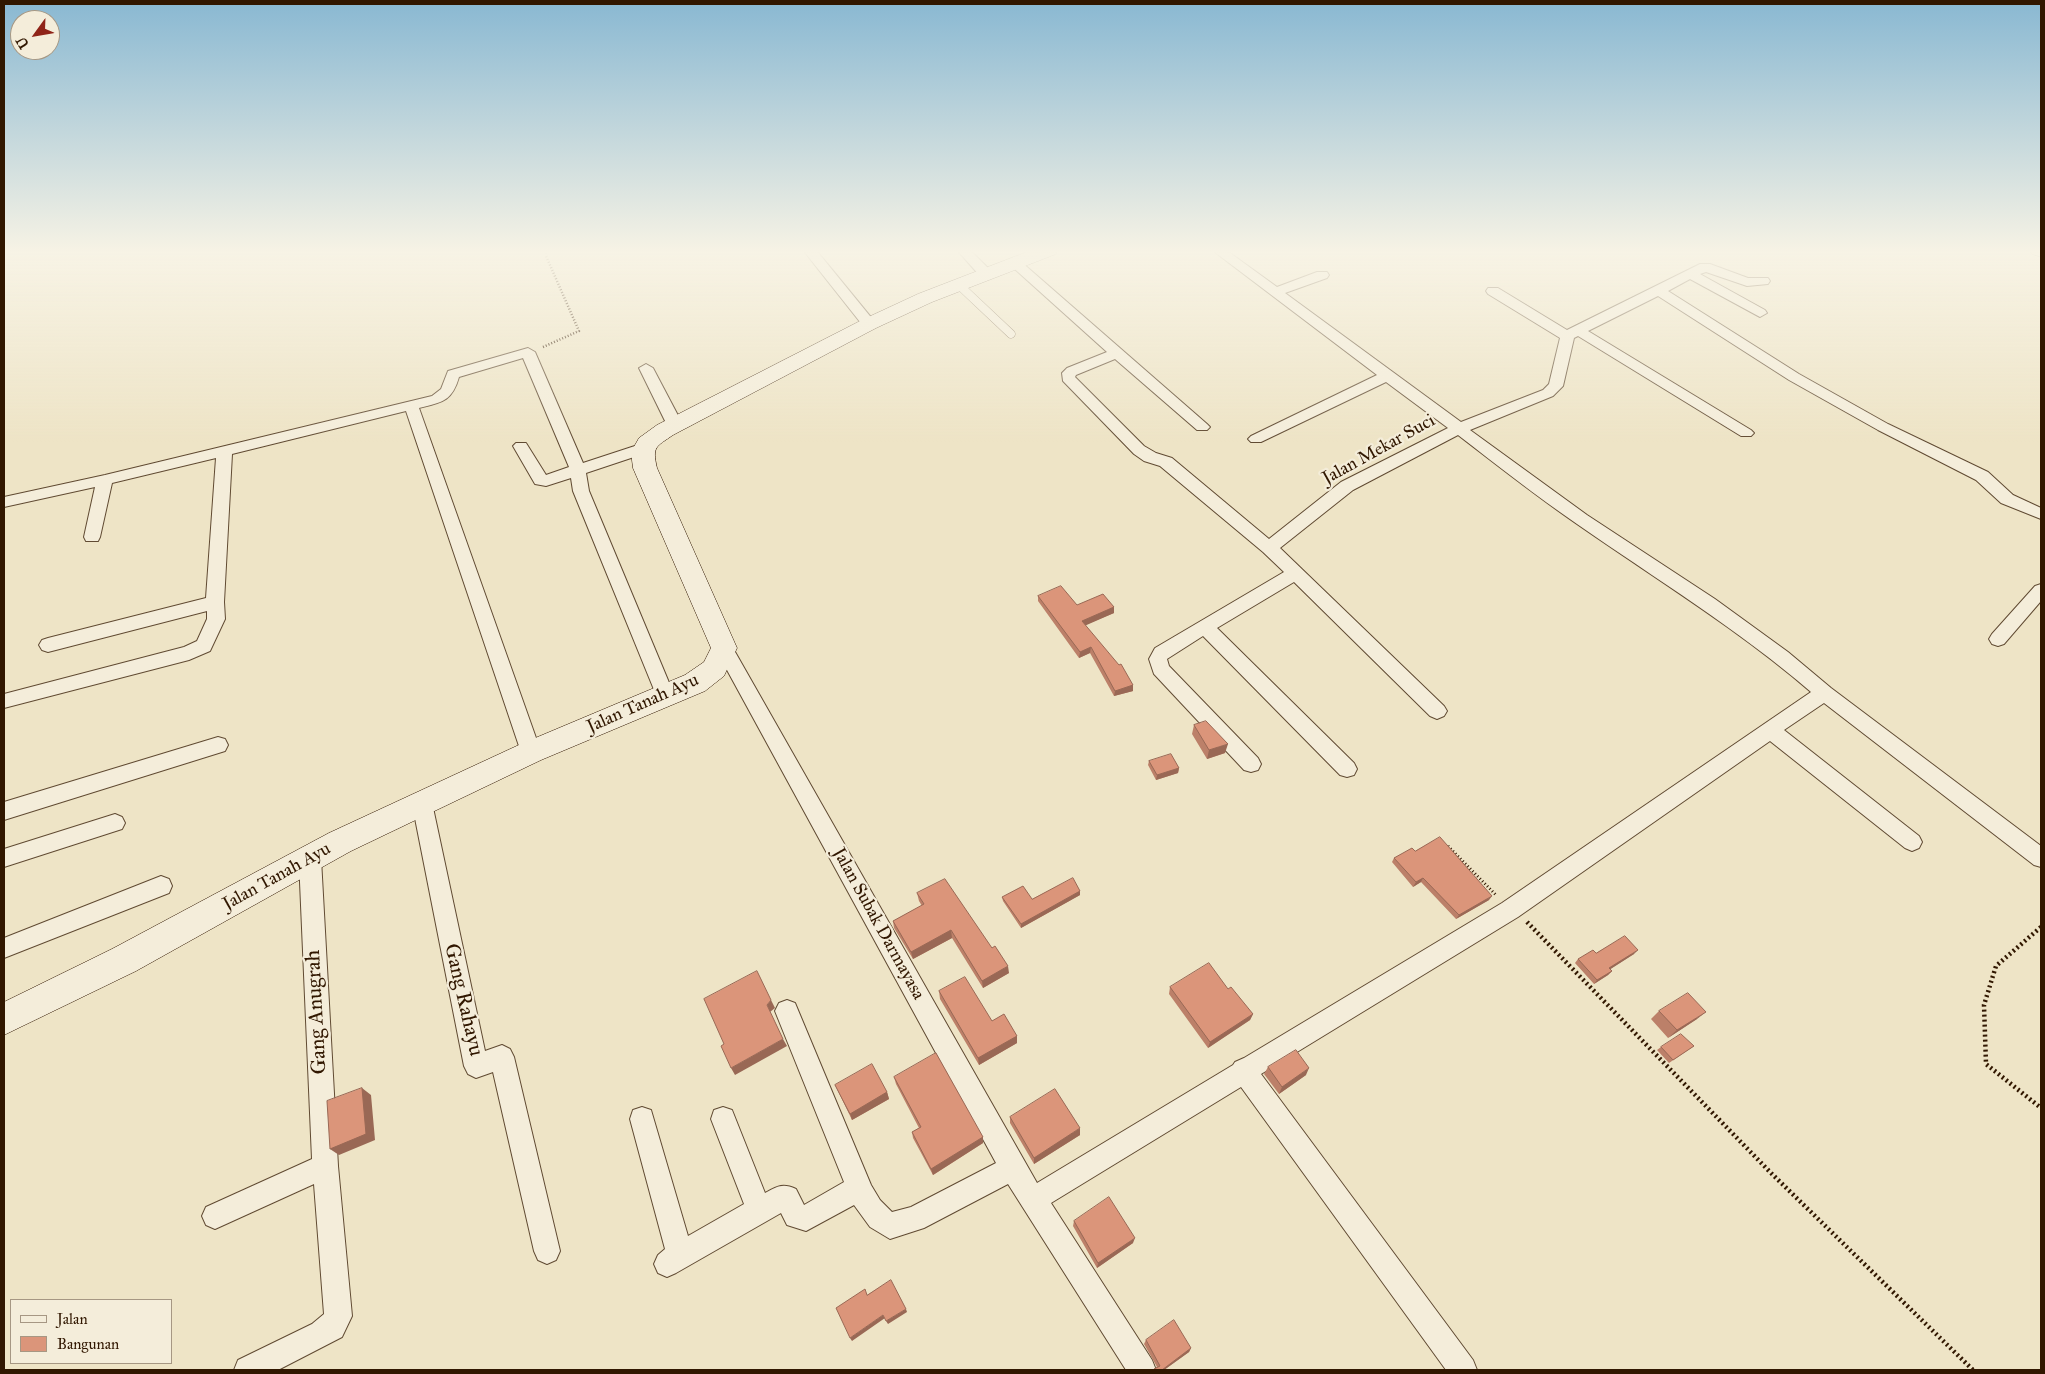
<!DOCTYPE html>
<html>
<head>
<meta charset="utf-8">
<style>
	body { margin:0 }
	#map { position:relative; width:2045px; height:1374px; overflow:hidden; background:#eee4c6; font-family:"IM FELL Great Primer",serif }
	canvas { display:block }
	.frame { position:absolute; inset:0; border:5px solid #311700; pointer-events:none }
	.legend { position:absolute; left:10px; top:1299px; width:162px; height:65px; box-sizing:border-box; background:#f4edda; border:1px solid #a69783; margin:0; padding:6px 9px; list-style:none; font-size:15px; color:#311700 }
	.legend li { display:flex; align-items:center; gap:10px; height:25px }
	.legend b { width:25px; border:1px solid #a69783 }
	.north { position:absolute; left:10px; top:10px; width:50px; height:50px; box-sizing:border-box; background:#f4edda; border:1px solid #a69783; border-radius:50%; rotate:238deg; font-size:14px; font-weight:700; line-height:20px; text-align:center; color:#311700 }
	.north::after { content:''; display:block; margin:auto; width:18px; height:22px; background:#8f2418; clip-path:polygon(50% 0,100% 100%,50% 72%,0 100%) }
</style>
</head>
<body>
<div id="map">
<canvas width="2045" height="1374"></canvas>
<div class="frame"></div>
<ul class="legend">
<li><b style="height:6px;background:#f4edda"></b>Jalan</li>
<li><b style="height:14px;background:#db957a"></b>Bangunan</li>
</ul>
<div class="north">U</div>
</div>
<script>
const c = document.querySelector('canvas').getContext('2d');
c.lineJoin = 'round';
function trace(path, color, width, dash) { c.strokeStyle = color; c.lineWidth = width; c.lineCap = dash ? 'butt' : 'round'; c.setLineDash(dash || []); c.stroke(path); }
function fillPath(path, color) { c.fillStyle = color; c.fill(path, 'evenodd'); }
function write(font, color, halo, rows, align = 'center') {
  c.font = font + ' "IM FELL Great Primer",serif'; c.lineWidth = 4.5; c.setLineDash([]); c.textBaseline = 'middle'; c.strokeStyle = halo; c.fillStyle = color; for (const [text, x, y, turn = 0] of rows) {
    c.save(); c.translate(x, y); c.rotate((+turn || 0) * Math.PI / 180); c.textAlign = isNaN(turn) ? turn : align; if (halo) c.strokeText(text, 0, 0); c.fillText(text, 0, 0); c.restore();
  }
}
const lane = new Path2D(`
	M959,285l52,49`);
const street = new Path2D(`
	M803,250h13l58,71 2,3 -2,3h-10z
	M957,250h13l21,21 2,3 -2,3h-10z
	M1212,250h14l51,37 40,-15h10l2,3 -2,3 -42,15 176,129 82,-32 6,-6 11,-46 -72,-44 -2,-3 2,-3h10l69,42 133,-66h10l38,14h20l2,3 -2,3 -21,2 -41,-14 -6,2 65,36 2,3 -7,4 -70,-38 -22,12 131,83 89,50 100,48 25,23 28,13v11l-40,-16 -25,-23 -98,-50 -89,-50 -131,-84 -70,35 163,99 3,3 -3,3h-10l-163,-100 -4,2 -11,48 -10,10 -83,34 117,85 128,84 73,53 43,36 210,158v21l-7,-2 -210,-162 -40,27 135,106 3,6 -3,6 -7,3 -7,-3 -135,-107 -252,176 -257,157 212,286 4,10h-31l-205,-283 -190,116 101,157 4,10h-30l-118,-186 -84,44 -34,11 -20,-12 -16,-22 -48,26 -19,-6 -6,-12 -105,60 -9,4 -9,-4 -4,-9 4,-9 7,-6 -35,-130 3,-9 9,-3 9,3 37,126 56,-32 -33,-85 3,-9 9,-3 9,3 33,83c13,-7 18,-10 31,-4l8,16 40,-23 -69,-171 4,-8 8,-3 8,3 76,182 9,15 12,12 19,-5 85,-44 -281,-515 3,-5 6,-2 6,2 307,540 196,-118 2,-3 9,-4 258,-155 309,-211c-73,-63 -155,-113 -234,-168 -41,-28 -80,-59 -119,-89l-105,55 -73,58 164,158 3,5 -3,5 -7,3 -7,-3 -136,-134 -77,46 137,135 3,6 -3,6 -7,2 -7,-2 -137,-139 -36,23 2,7 89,92 3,6 -3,6 -7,2 -7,-2 -90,-96 -5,-15 6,-11 129,-76 -21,-20 -103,-86 -16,-5 -10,-7 -71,-73 -1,-8 5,-5 40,-16 -99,-89 1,-3h10l188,164 3,3 -3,3h-10l-82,-71 -39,16 -1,2 69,69 12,7 16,5 97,81 72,-57 107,-54 -62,-46 -125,60h-10l-3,-3 3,-3 126,-61z
	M528,348l7,4 48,111 61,-20 8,5 -3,4 -63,21 3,18 86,206 -2,5 -7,2 -7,-2 -2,-5 -84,-206 -2,-13 -25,8 -11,-2 -22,-38 3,-3h10l20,32 23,-8 -46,-109 -64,19c-7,24 -16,25 -40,31l122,344 -3,6 -7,2 -7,-2 -3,-6 -115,-341 -174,43 -8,148 1,17 -15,32 -21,9 -185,48v-14l180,-47 13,-6 10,-22v-8l-159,41 -6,-2 -3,-5 3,-5 6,-2 158,-40 10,-140 -104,25 -12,54 -2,4h-12l-2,-4 11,-50 -91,20v-10l101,-22 327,-79 9,-7 7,-18z
	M646,364l7,4 30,57 -3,3h-10l-3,-3 -28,-57z
	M2041,584v17l-37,43 -6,2 -6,-2 -3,-5 3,-5 43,-48z
	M218,737l7,2 3,6 -3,6 -221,69v-18z
	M422,794l7,3 3,6 53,248 17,-6 8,4 4,8 46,194 -4,9 -9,4 -9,-4 -4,-9 -41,-179 -17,6 -8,-4 -4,-8 -52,-263 3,-6z
	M115,814l7,3 3,6 -3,6 -118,38v-18z
	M310,850l7,2 4,7 17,307 14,150 -10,21 -64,33h-44l4,-10 74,-36 12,-10 -10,-130 -99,45 -9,-4 -4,-9 4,-9 106,-48 -13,-300 4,-7z
	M161,876l8,3 3,7 -3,7 -165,65v-20z`);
const secondary = new Path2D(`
	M1032,250h26l-2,4 -124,48 -56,26 -203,107c-17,12 -21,11 -16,33l80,180 -13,28 -19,15 -164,69 -190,91 -215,120 -132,64v-33l108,-53 217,-116 192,-89 164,-69 19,-13 7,-14 -78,-180 -2,-16 8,-14 18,-13 205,-105 56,-26z
	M2030,250h11v7l-9,-3z`);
trace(lane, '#604a32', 9);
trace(street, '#604a32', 2);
trace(secondary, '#311700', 1);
trace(new Path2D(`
	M543,347l36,-16 -33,-75v-6`), '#311700', 2.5, [1, 2]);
trace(new Path2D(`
	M1448,846l48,49`), '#311700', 3, [1, 2.5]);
trace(new Path2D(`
	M1527,922l244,251 202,197
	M2041,927l-45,39 -12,39 2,59 55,44`), '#311700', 4.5, [2, 3]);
trace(lane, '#f4edda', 8);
fillPath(street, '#f4edda');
fillPath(secondary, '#f4edda');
fillPath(new Path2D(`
	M1038,596l39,9 37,2v6l-29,12 48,60v6l-19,5 -24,-43 -11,5 -41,-57z
	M1194,725l31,28 -18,6 -15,-25z
	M1149,761l30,7 -1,5 -22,7 -8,-15z
	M1415,851l74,49 -33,19 -35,-37 -8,5 -21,-25 2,-4z
	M1080,891v4l-59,33 -18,-27 -1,-4 30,2z
	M917,893l92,80 -26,15 -31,-50 -39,21 -19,-31 -1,-7 29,-15 -3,-5z
	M1596,953l38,1 -24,15 2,2 -4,4 -14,9 -19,-21 3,-4z
	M1170,987l58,2 25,25 -3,6 -42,28 -39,-54z
	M939,991l53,30 25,15v7l-38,22 -39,-66z
	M1659,1011l38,8 -29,19 -17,-19z
	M1694,1046l-25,17 -12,-13 4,-3z
	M1268,1067l38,8 -27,19 -15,-20z
	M894,1077l89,60v6l-50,32 -20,-37 -1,-6 7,-4 -23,-44z
	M835,1085l52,7 2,7 -37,21z
	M1010,1117l70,18 -46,29 -24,-41z
	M1074,1221l59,22 -36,25 -24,-42z
	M1146,1340l45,8 -2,4 -25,18h-11l1,-1 3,-2 -13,-23z`), '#bc8069');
fillPath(new Path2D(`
	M1114,607v6l-32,14v-6z
	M1091,647l-1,6 -11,5 1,-6z
	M1133,685v6l-19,5 1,-5z
	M1228,744l-3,9 -18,6 2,-9z
	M1179,768l-1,5 -22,7 1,-5z
	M1423,878l-2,4 -8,5 3,-5z
	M1080,891v4l-59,33v-4z
	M1492,896l-3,4 -33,19 3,-4z
	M951,930l1,8 -39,21 -2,-7z
	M1638,950l-4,4 -28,18 3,-4z
	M1008,966l1,7 -26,15 -1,-7z
	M1612,971l-4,4 -14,9 3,-4z
	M771,1000l4,8 -5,4 -3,-7z
	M1706,1012l-9,7 -29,19 9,-8z
	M1253,1014l-3,6 -42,28 2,-6z
	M1017,1036v7l-38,22 -1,-7z
	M783,1039l4,7 -52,29 -4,-7z
	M1309,1068l-3,7 -27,19 3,-7z
	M362,1088l9,7 4,45 -36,15 -9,-6z
	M887,1092l2,7 -37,21 -2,-6z
	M1080,1128v7l-46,29v-6z
	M983,1137v6l-50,32 -2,-6z
	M1135,1238l-2,5 -36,25 1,-5z
	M906,1309l1,3 -19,12 -2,-3z
	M883,1315l2,3 -33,23 -2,-3z
	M1191,1348l-2,4 -25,18h-2z`), '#996855');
const building = new Path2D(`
	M1061,586l16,19 26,-11 11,13 -32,14 37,44 2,-1 12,21 -18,6 -24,-44 -11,5 -42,-56z
	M1206,721l22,23 -19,6 -15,-25z
	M1171,754l8,14 -22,7 -8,-14z
	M1440,837l52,59 -33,19 -36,-37 -7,4 -22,-24 18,-10 3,3z
	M1073,878l7,13 -59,33 -19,-27 21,-11 9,13z
	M945,879l47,69 3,-2 13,20 -26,15 -31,-51 -40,22 -18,-31 31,-17 -7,-11z
	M1625,936l13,14 -29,18 3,3 -15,9 -19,-21 15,-9 3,3z
	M1209,963l19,26 3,-2 22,27 -43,28 -40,-55z
	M757,971l14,29 -4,5 16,34 -52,29 -10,-22 3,-2 -20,-45z
	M965,977l27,44 12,-7 13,22 -39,22 -39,-67z
	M1688,993l18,19 -29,18 -18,-19z
	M1681,1034l13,12 -21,14 -12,-13z
	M1296,1050l13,18 -27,19 -14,-20z
	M936,1053l47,84 -52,32 -19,-37 9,-5 -27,-50z
	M872,1064l15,28 -37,22 -15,-29z
	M362,1088l4,46 -36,15 -3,-48z
	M1055,1089l25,39 -46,30 -24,-41z
	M1109,1197l26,41 -37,25 -24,-42z
	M891,1280l15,29 -20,12 -3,-6 -33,23 -14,-30 29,-19 2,6z
	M1174,1320l17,28 -29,22h-7l-1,-1 6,-3 -14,-26z`);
fillPath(building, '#db957a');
trace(building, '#996855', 1);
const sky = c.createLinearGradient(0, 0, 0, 442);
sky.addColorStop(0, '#89b8d2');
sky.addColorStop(0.57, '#f7f3e5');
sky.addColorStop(1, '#f7f3e500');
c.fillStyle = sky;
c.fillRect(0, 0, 2045, 442);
write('18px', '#311700', '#f4edda', [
	["Jalan Mekar Suci",1379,450,-29],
	["Jalan Tanah Ayu",643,704,-24],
	["Jalan Tanah Ayu",277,877,-29],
	["Jalan Subak Darmayasa",878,924,61]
]);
write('21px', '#311700', '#f4edda', [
	["Gang Rahayu",463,1000,77],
	["Gang Anugrah",317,1012,-93]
]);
</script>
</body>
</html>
